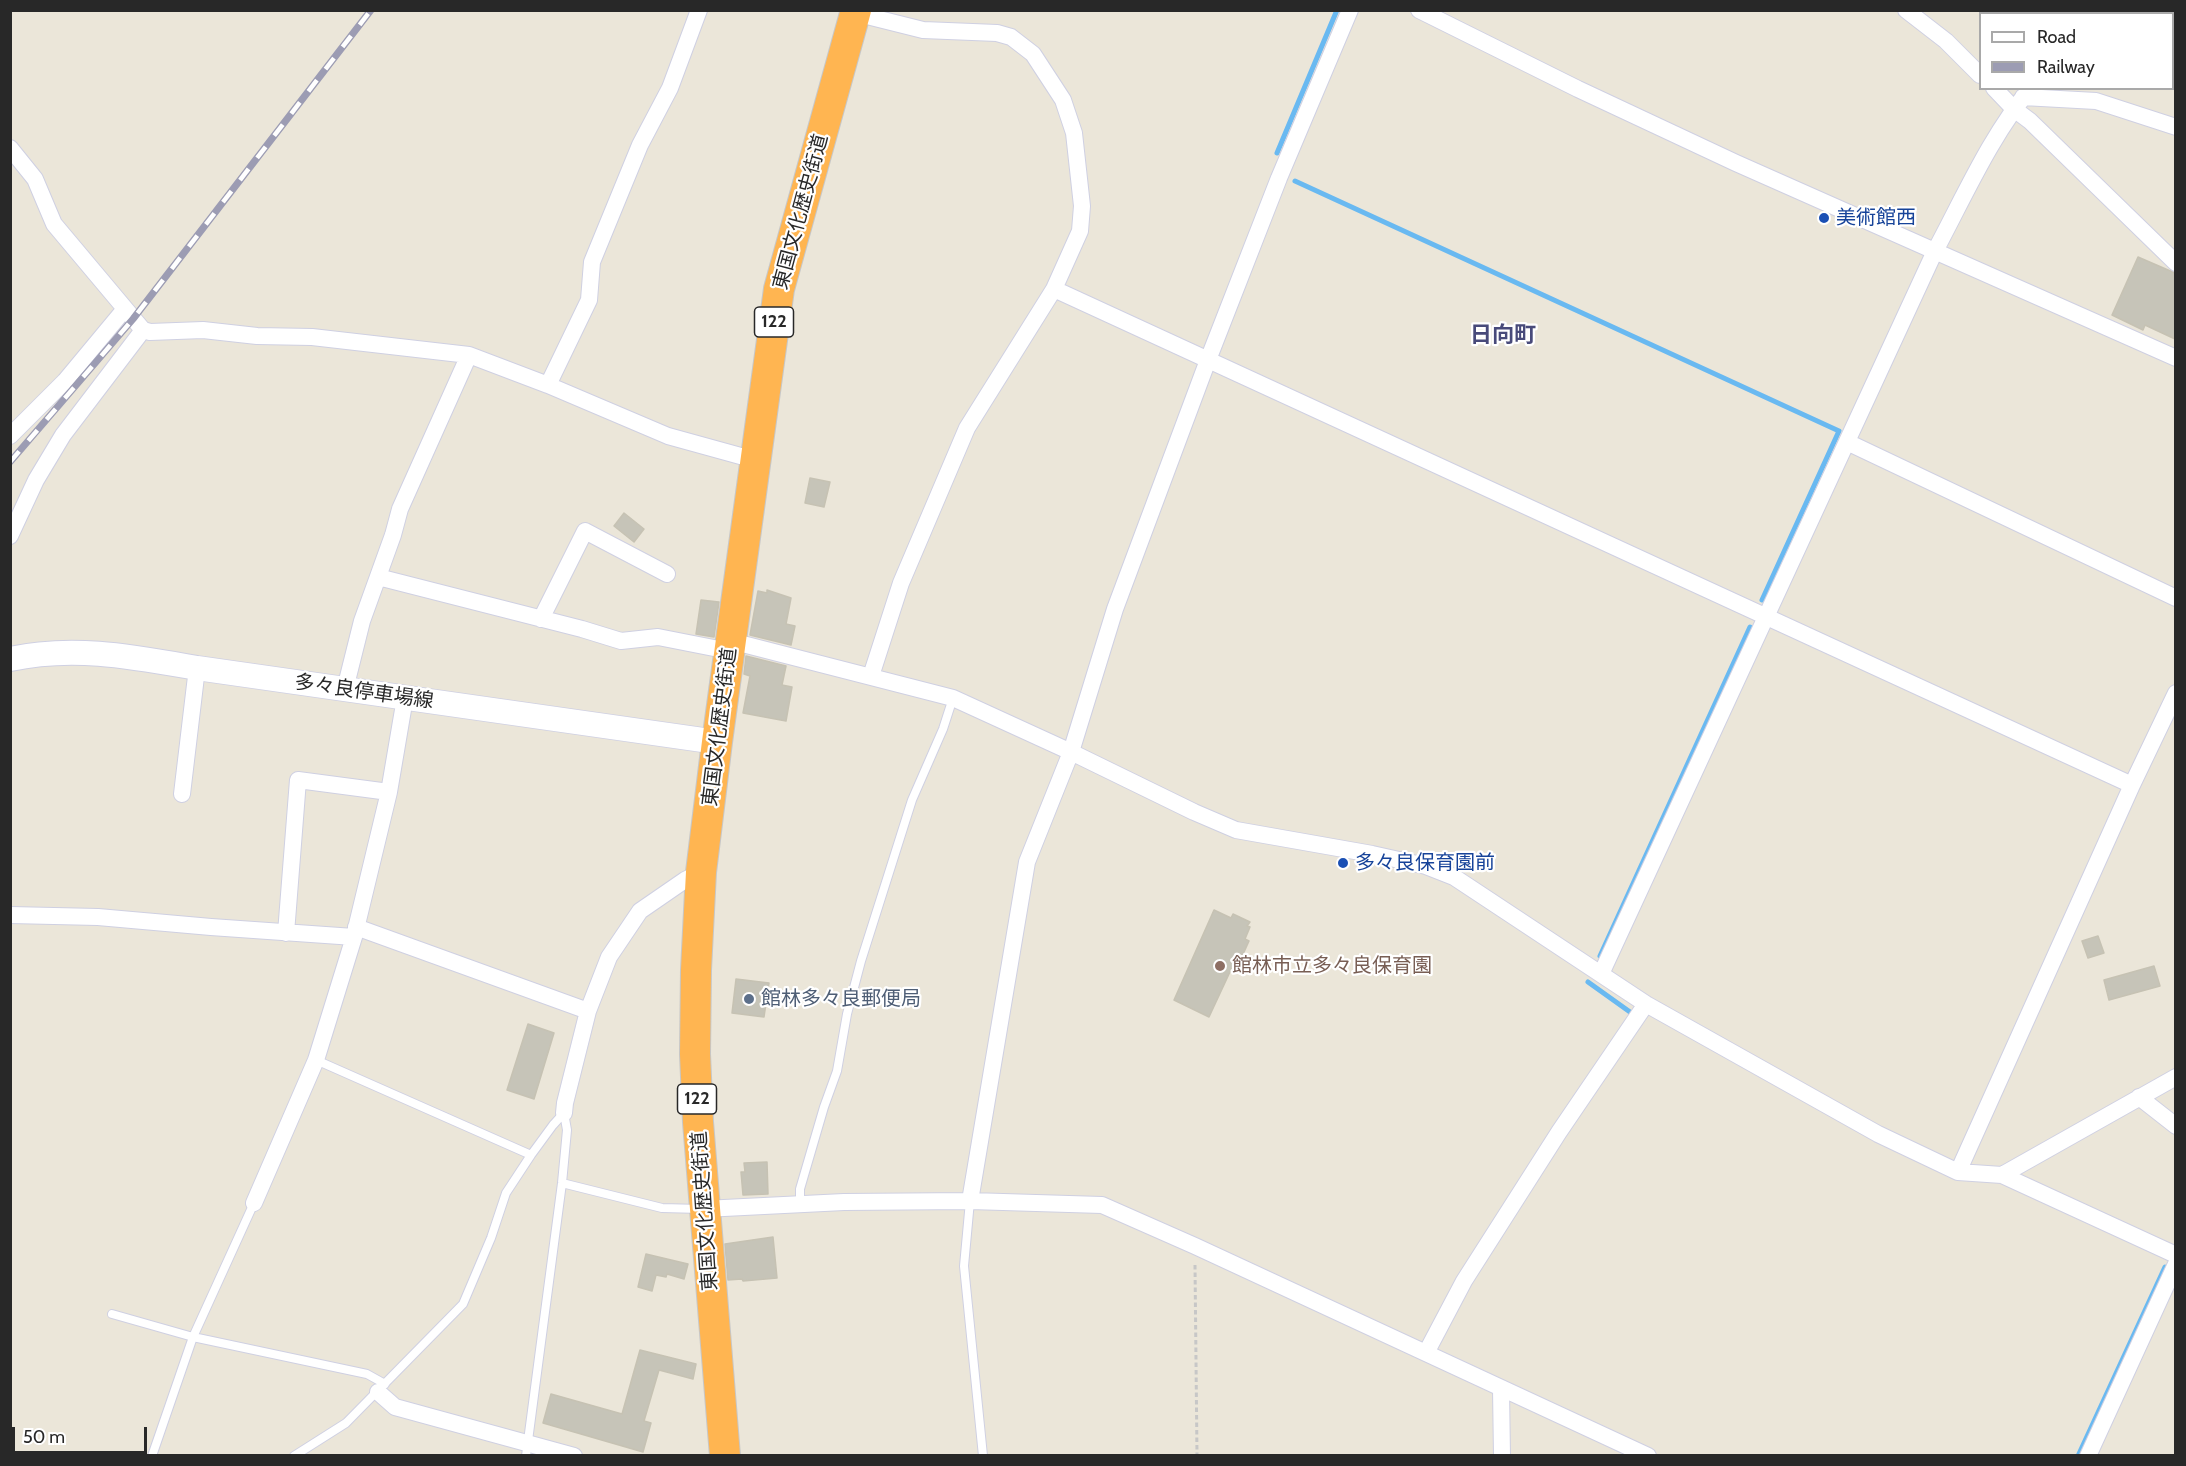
<!DOCTYPE html>
<html>
<head>
<meta charset="utf-8">
<style>
	body { margin:0 }
	#map { position:relative; width:2186px; height:1466px; overflow:hidden; background:#ebe6d9; font-family:Cabin,sans-serif }
	canvas { display:block }
	.frame { position:absolute; inset:0; border:12px solid #282828; pointer-events:none }
	.legend { position:absolute; left:1979px; top:12px; width:195px; height:78px; box-sizing:border-box; background:#fff; border:2px solid #a9a9a9; margin:0; padding:8px 10px; list-style:none; font-size:18px; color:#282828 }
	.legend li { display:flex; align-items:center; gap:12px; height:30px }
	.legend b { width:30px; border:2px solid #a9a9a9 }
	.scale { position:absolute; left:12px; top:1427px; width:135px; height:27px; box-sizing:border-box; border:3px solid #282828; border-top:0; padding-left:8px; font-size:18px; line-height:21px; white-space:nowrap; color:#282828; -webkit-text-stroke:4px #fff; paint-order:stroke }
</style>
</head>
<body>
<div id="map">
<canvas width="2186" height="1466"></canvas>
<div class="frame"></div>
<ul class="legend">
<li><b style="height:8px;background:#fff"></b>Road</li>
<li><b style="height:8px;background:#9c9cb3"></b>Railway</li>
</ul>
<div class="scale">50 m</div>
</div>
<script>
const c = document.querySelector('canvas').getContext('2d');
c.lineJoin = 'round';
function trace(path, color, width, dash) { c.strokeStyle = color; c.lineWidth = width; c.lineCap = dash ? 'butt' : 'round'; c.setLineDash(dash || []); c.stroke(path); }
function fillPath(path, color) { c.fillStyle = color; c.fill(path, 'evenodd'); }
function write(font, color, halo, rows, align = 'center') {
  c.font = font + ' Cabin,"Noto Sans JP",sans-serif'; c.lineWidth = 4.5; c.setLineDash([]); c.textBaseline = 'middle'; c.strokeStyle = halo; c.fillStyle = color; for (const [text, x, y, turn = 0] of rows) {
    c.save(); c.translate(x, y); c.rotate((+turn || 0) * Math.PI / 180); c.textAlign = isNaN(turn) ? turn : align; if (halo) c.strokeText(text, 0, 0); c.fillText(text, 0, 0); c.restore();
  }
}
trace(new Path2D(`
	M1277,153l60,-143
	M1295,181l544,250 -77,169
	M1600,956l150,-329
	M1588,982l42,30
	M2078,1456l87,-189`), '#69b9f1', 5);
const building = new Path2D(`
	M2138,257l37,16v66l-30,-14 -2,5 -31,-15z
	M810,478l20,4 -6,25 -19,-4z
	M624,513l20,16 -10,13 -20,-16z
	M767,590l24,8 -5,26 9,2 -4,19 -41,-10 8,-44 9,2z
	M701,600l18,2 -5,35 -18,-3z
	M746,656l40,10 -4,19 10,2 -6,34 -43,-8 7,-37 -6,-2z
	M1214,910l17,8 2,-4 17,8 -3,4 3,1 -5,12 4,2 -9,20 -4,-2 -27,58 -35,-17z
	M2098,936l6,17 -16,5 -6,-17z
	M2154,966l6,20 -51,14 -5,-20z
	M736,979l33,4 -5,34 -32,-4z
	M528,1024l26,9 -20,66 -27,-9z
	M767,1162l1,32 -25,1 -2,-23h4l-1,-9z
	M773,1237l4,41 -34,3 -1,-2 -14,1 -3,-36z
	M646,1254l42,10 -4,15 -17,-5 -1,3 -10,-2 -4,16 -14,-4z
	M640,1350l56,14 -3,15 -34,-9 -15,51 7,2 -8,29 -100,-29 8,-29 71,20z`);
fillPath(building, '#c6c4b8');
trace(building, '#c6c2b3', 1.5);
const lane = new Path2D(`
	M316,1060l215,95
	M562,1183l100,25 39,1
	M970,1201l-6,65 19,190
	M800,1204v-15l24,-82 13,-36 10,-57 14,-53 51,-161 31,-71 10,-31
	M112,1314l81,23 174,37 18,10
	M152,1456l41,-119 61,-134
	M294,1456l52,-33 117,-119 28,-66 15,-45 25,-38 22,-30 11,-12
	M526,1456l36,-273 5,-53 -3,-17`);
const street = new Path2D(`
	M1419,10l159,79 158,74 440,195
	M1906,10l40,31 34,34
	M855,13l68,17 74,3 14,4 22,17 30,46 11,33 8,73 -2,25 -26,58 -87,139 -66,155 -30,93
	M2095,14l3,-4
	M1994,88l20,21 16,12 146,142
	M2023,97l73,4 80,26
	M10,148l25,31 19,45 89,106 7,2 53,-2 54,6 55,1 157,18 79,30 120,51 87,24
	M1054,289l1078,496
	M548,385l41,-85 3,-38 48,-117 30,-57 29,-78
	M10,436l55,-55 59,-71
	M1847,442l329,156
	M10,536l26,-56 27,-45 80,-105
	M378,577l204,52 39,12 37,-4 71,14
	M541,619l44,-88 82,43
	M731,641l222,57 118,54 123,60 42,18 136,24 54,12 28,11 192,127 232,130 80,38 44,3 174,-98
	M345,689l17,-68 31,-86 7,-26 69,-154
	M182,794l15,-126
	M10,915l88,2 113,10 143,10
	M356,927l232,84
	M286,933l12,-153 91,12
	M1601,974l334,-723c28,-52 57,-118 96,-163
	M2139,1097l37,29
	M564,1113l1,-10 23,-92 21,-54 31,-46 45,-31 16,-8
	M1958,1172l174,-387 44,-92
	M2002,1175l174,80
	M970,1201l57,-339 44,-110 44,-143 93,-249 71,-182 71,-168
	M254,1203l62,-143 38,-123 35,-145 16,-94
	M704,1209l140,-7 126,-1 132,4 93,41 453,210
	M1426,1353l38,-72 95,-149 87,-128
	M1501,1389l1,67
	M378,1392l17,15 179,49
	M2088,1456l88,-192`);
const secondary = new Path2D(`
	M10,659c64,-14 124,-2 187,9l520,74`);
const highway = new Path2D(`
	M725,1456l-27,-334 -3,-68 1,-84 5,-98 16,-130 62,-453 77,-279`);
trace(lane, '#cfd0e2', 10);
trace(street, '#cfd0e2', 18);
trace(secondary, '#cfd0e2', 26);
trace(highway, '#c7c7c7', 32);
trace(new Path2D(`
	M1195,1265l2,191`), '#c7c7c7', 3, [4.5, 3]);
trace(lane, '#fff', 8);
trace(street, '#fff', 16);
trace(secondary, '#fff', 24);
trace(highway, '#ffb551', 30);
const rail = new Path2D(`
	M10,462l123,-143 238,-309`);
trace(rail, '#9c9cb3', 7);
trace(rail, '#fff', 4.5, [14]);
for (const [x, y, r, color] of [
	[1824,218,6,"#1a4fb4"],
	[1343,863,6,"#1a4fb4"],
	[1220,966,6,"#8d6e63"],
	[749,999,6,"#5c6f8a"]
]) { const dot = new Path2D(); dot.arc(x, y, r, 0, 2 * Math.PI); c.fillStyle = color; c.fill(dot); trace(dot, '#fff', 2); }
for (const [x, y, w] of [
	[774,322,39],
	[697,1099,39]
]) { const box = new Path2D(); box.roundRect(x - w / 2, y - 15, w, 30, 4.5); c.fillStyle = '#fff'; c.fill(box); trace(box, '#282828', 1.5); }
write('bold 18px', '#282828', null, [
	["122",774,322],
	["122",697,1099]
]);
write('20px', '#282828', '#fff', [
	["東国文化歴史街道",801,212,-75],
	["多々良停車場線",364,692,8],
	["東国文化歴史街道",720,727,-83],
	["東国文化歴史街道",705,1211,-94]
]);
write('20px', '#164399', '#fff', [
	["美術館西",1836,218],
	["多々良保育園前",1355,863]
], 'left');
write('20px', '#785e54', '#fff', [
	["館林市立多々良保育園",1232,966]
], 'left');
write('20px', '#4e5e75', '#fff', [
	["館林多々良郵便局",761,999]
], 'left');
write('bold 22px', '#484a7a', '#fff', [
	["日向町",1503,336]
]);
</script>
</body>
</html>
